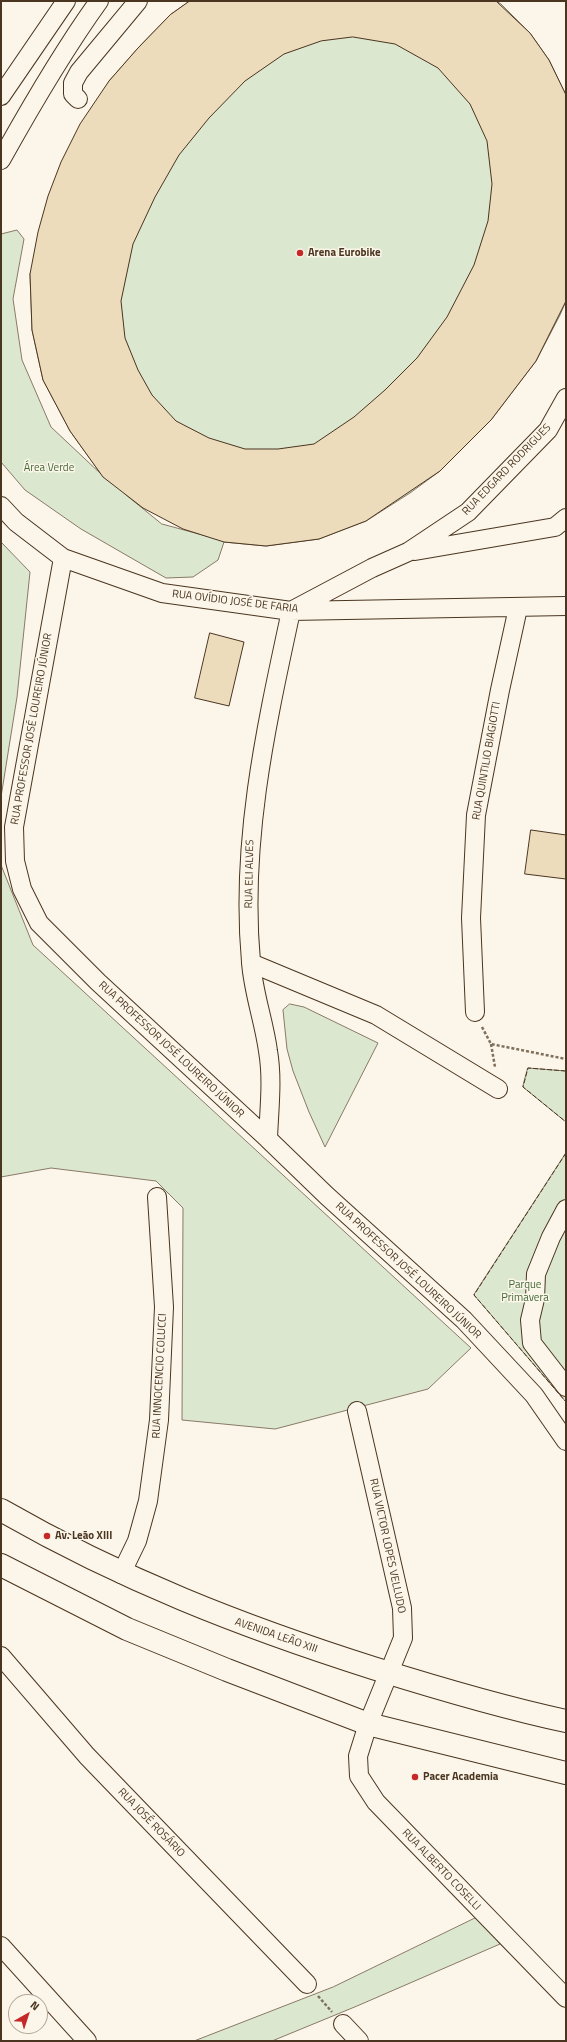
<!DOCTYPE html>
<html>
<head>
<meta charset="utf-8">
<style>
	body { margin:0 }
	#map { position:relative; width:567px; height:2042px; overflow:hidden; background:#fbf6e9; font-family:"Titillium Web",sans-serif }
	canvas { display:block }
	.frame { position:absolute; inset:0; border:2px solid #4a3520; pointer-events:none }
	.north { position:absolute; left:8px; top:1994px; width:40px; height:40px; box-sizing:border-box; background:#fbf6e9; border:1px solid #b4a999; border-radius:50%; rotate:39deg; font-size:11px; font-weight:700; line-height:16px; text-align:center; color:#4a3520 }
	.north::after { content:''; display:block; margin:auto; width:14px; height:18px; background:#c62828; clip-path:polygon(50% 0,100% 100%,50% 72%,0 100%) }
</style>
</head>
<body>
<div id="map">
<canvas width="567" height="2042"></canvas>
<div class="frame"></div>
<div class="north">N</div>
</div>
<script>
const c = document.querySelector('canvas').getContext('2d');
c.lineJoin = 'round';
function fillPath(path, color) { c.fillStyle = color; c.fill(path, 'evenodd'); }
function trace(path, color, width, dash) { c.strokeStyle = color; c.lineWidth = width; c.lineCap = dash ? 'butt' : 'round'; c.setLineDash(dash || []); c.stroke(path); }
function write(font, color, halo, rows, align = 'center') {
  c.font = font + ' "Titillium Web",sans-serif'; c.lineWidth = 3; c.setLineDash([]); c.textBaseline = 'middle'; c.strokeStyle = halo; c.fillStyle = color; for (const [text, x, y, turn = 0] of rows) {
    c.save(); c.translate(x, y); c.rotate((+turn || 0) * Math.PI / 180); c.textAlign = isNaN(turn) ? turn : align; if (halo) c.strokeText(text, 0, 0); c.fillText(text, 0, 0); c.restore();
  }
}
const green = new Path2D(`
	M190,1h306l5,3 29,29 19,27 17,35v206l-6,14 -24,46 -45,59 -51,51 -30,22 -44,28 -47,18 -53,7 -42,-4 -6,18 -25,17 -27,1 -85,-49 -56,-39 -24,-28v-228l16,-4 7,9 -11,60 9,61 29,67 50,47 -31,-43 -27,-51 -11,-50 -2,-56 79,-193 29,-33 32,-33zM125,494l85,43 -48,-13z
	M1,542l29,30 -13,125 -16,100z
	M1,865l32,80 438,403 -43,41 -153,40 -93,-9 1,-212 -27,-27 -105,-13 -50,9z
	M290,1004l14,3 74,36 -53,104 -16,-35 -16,-41 -6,-22 -4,-39z
	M528,1068l38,3v51l-43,-35z
	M566,1153v249l-92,-107z
	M484,1914l16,30 -143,62 -85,35h-78l139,-54z`);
fillPath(green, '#dce7d0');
trace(green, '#887966', 1);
const building = new Path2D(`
	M190,1h306l34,32 19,27 17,35v206l-30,60 -45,59 -51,51 -74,50 -47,18 -53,7 -42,-4 -41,-13 -40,-21 -40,-31 -33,-46 -27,-51 -11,-50 -2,-56 8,-42 10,-36 13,-34 19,-38 29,-43 29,-33 32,-33zM353,37l42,7 43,24 32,36 17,37 5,43 -4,37 -14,44 -27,52 -30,41 -32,32 -31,27 -40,27 -36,5h-33l-36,-11 -33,-17 -24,-26 -14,-25 -13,-32 -4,-37 12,-57 22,-47 24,-42 30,-37 36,-37 39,-27 37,-13z
	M210,633l34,9 -15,64 -34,-8z
	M531,830l35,5v44l-41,-5z`);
fillPath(building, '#ecdcbc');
trace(building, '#4a3520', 1);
const minor = new Path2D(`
	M1,96l65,-95
	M78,99l-5,-5v-11l6,-11 59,-71
	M1,160c30,-54 62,-109 98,-159
	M1,506l15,16 47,36 99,35 129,18 275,-5
	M415,551l140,-24 11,-9
	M63,558l-49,269 1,34 7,28 17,34 59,59 170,157 59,57 137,124 70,75 32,46
	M251,963l125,52 122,74
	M475,1012l-4,-94 5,-103 24,-125 18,-82
	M268,1139c1,-29 5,-59 0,-88 -4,-30 -15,-59 -17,-89 -11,-120 15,-235 40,-351l81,-43 36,-16 60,-40 80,-82 18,-32
	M566,1209l-15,28 -15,37 -1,25 -5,21 2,23 34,44
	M357,1411l45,197 1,30 -35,86 -10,32 1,20 17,26 190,196
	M121,1574l16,-33 11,-40 11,-81 5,-113 -7,-110
	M1,1656l86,100 220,228
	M1,1946l86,95
	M343,2024l16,17`);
const major = new Path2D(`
	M1,1510c120,69 240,116 372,158 64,20 127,39 193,53
	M1,1565l126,64 100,41 141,54 198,49`);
trace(minor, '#4a3520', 20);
trace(major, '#4a3520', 24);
trace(new Path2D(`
	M482,1027l9,17 75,15
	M491,1044l4,23
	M318,1996l14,16`), '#7f6f5c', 2.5, [3, 2]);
trace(minor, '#fbf6e9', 18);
trace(major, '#fbf6e9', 22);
trace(new Path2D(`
	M566,1071l-38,-3 -5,19 43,35
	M566,1153l-92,142 92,107`), '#4a3520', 1, [5, 2]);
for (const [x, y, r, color] of [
	[300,253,4,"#c62828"],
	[47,1536,4,"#c62828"],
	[415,1777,4,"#c62828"]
]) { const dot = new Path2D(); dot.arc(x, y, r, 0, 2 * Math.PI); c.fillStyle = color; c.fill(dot); trace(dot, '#fbf6e9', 1.5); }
write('bold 11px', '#4a3520', '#fbf6e9', [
	["Arena Eurobike",308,253],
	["Av. Leão XIII",55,1536],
	["Pacer Academia",423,1777]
], 'left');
write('11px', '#436837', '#fbf6e9', [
	["Área Verde",49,468],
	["Parque",525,1285],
	["Primavera",525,1298]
]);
write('11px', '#4a3520', '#fbf6e9', [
	["RUA EDGARD RODRIGUES",507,470,-46],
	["RUA OVÍDIO JOSÉ DE FARIA",235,602,7],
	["RUA PROFESSOR JOSÉ LOUREIRO JÚNIOR",32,729,-80],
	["RUA QUINTILIO BIAGIOTTI",487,761,-80],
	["RUA ELI ALVES",250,874,-89],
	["RUA PROFESSOR JOSÉ LOUREIRO JÚNIOR",171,1050,43],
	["RUA PROFESSOR JOSÉ LOUREIRO JÚNIOR",408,1271,43],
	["RUA INNOCENCIO COLUCCI",160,1376,-87],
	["RUA VICTOR LOPES VELLUDO",387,1546,78],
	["AVENIDA LEÃO XIII",276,1636,19],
	["RUA JOSÉ ROSÁRIO",151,1823,46],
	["RUA ALBERTO COSELLI",441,1870,46]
]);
</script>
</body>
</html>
